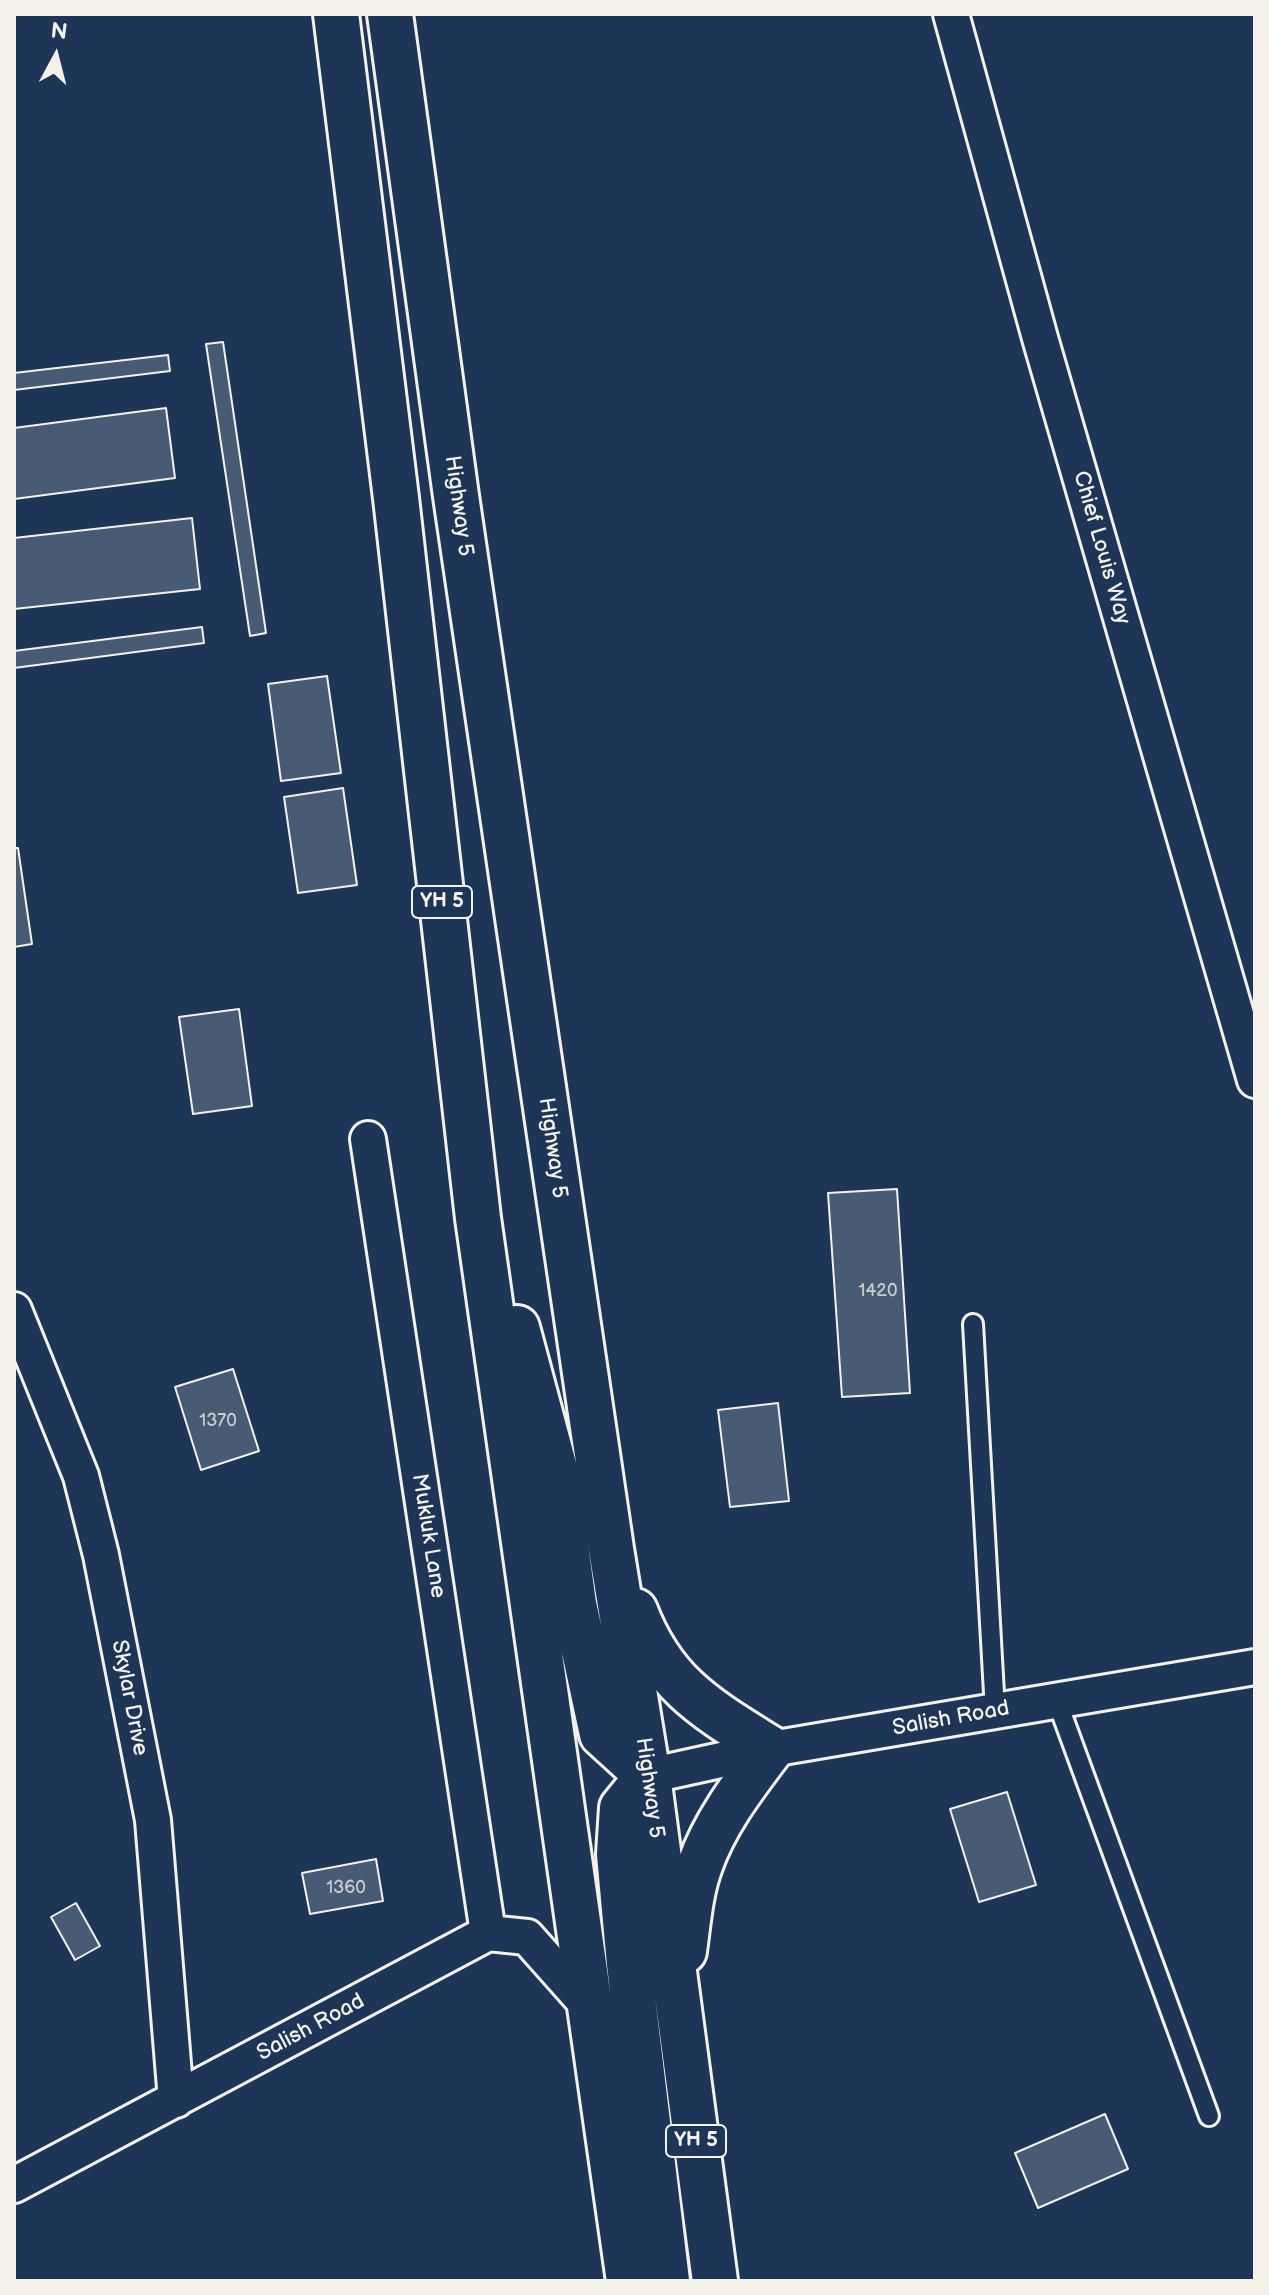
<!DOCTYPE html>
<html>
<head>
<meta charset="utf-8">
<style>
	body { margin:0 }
	#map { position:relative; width:1269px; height:2295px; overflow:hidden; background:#1d3557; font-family:"Balsamiq Sans",sans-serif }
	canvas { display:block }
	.frame { position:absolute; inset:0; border:16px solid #f4f1e8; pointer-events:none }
	.north { position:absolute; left:16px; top:16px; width:80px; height:80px; -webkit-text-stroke:6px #1d3557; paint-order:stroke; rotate:7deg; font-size:22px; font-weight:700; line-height:32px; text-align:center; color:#f4f1e8 }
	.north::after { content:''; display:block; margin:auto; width:28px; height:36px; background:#f4f1e8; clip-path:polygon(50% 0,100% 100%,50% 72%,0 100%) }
</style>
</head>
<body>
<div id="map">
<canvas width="1269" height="2295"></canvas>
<div class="frame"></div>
<div class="north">N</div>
</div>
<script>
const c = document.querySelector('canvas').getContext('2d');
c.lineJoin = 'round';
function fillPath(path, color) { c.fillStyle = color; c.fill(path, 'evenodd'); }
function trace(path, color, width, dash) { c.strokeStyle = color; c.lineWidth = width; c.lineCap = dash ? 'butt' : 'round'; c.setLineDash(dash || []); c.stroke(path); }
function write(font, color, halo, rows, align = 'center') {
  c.font = font + ' "Balsamiq Sans",sans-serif'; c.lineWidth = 6; c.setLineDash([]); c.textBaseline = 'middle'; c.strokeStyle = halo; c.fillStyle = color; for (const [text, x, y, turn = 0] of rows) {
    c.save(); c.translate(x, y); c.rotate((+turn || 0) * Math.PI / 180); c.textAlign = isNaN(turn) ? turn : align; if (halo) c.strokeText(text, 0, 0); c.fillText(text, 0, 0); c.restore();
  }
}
const building = new Path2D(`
	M223,342l43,291 -16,3 -44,-292z
	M168,355l2,16 -156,19v-17z
	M166,408l9,70 -161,21v-71z
	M192,518l8,71 -186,20v-71z
	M202,627l2,16 -190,25v-17z
	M327,676l14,97 -60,8 -13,-97z
	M343,788l14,97 -59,8 -14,-96z
	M14,848h4l14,96 -18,3z
	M239,1009l13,97 -59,8 -14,-97z
	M897,1189l13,204 -68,4 -14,-204z
	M233,1369l26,82 -58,19 -26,-83z
	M778,1403l11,98 -59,6 -12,-97z
	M1007,1792l29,93 -57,17 -29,-93z
	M376,1859l7,42 -73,13 -8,-41z
	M76,1903l24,43 -25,14 -24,-43z
	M1105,2114l23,55 -90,39 -23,-55z`);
fillPath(building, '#485b74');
trace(building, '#f4f1e8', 2);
const service = new Path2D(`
	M973,1324l22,387
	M1057,1701l152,415`);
const minor = new Path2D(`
	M951,14l89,324 215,742
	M368,1139l120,794
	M14,1310l67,166 20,79 52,265 23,280
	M648,1776l123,-27 484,-82
	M14,2185l474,-252 39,4 64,72`);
const trunk = new Path2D(`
	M336,14l60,484 82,720 151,1063
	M390,14l66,482 155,1053 37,227 67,505
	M517,1328l39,145 18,131 28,130 46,42
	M635,1611c28,74 72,98 136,138 -27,36 -56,73 -71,116 -10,27 -12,57 -16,86
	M648,1776l-26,32 -3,46 10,110 38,317`);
trace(service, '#f4f1e8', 24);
trace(minor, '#f4f1e8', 40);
trace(trunk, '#f4f1e8', 50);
trace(service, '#1d3557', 18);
trace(minor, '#1d3557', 34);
trace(trunk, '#1d3557', 44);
write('18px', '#c9cccb', null, [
	["1420",878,1291],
	["1370",218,1421],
	["1360",346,1888]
]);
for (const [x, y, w] of [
	[442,902,60],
	[696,2141,60]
]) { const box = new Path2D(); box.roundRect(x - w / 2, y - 16, w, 32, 6); c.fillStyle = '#1d3557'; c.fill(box); trace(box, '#f4f1e8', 2); }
write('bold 20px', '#f4f1e8', null, [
	["YH 5",442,902],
	["YH 5",696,2141]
]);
write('22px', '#f4f1e8', '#1d3557', [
	["Highway 5",458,506,82],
	["Chief Louis Way",1101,548,74],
	["Highway 5",552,1148,82],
	["Mukluk Lane",428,1536,81],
	["Skylar Drive",129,1698,79],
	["Salish Road",951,1719,-10],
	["Highway 5",649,1788,82],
	["Salish Road",311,2028,-28]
]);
</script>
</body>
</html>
